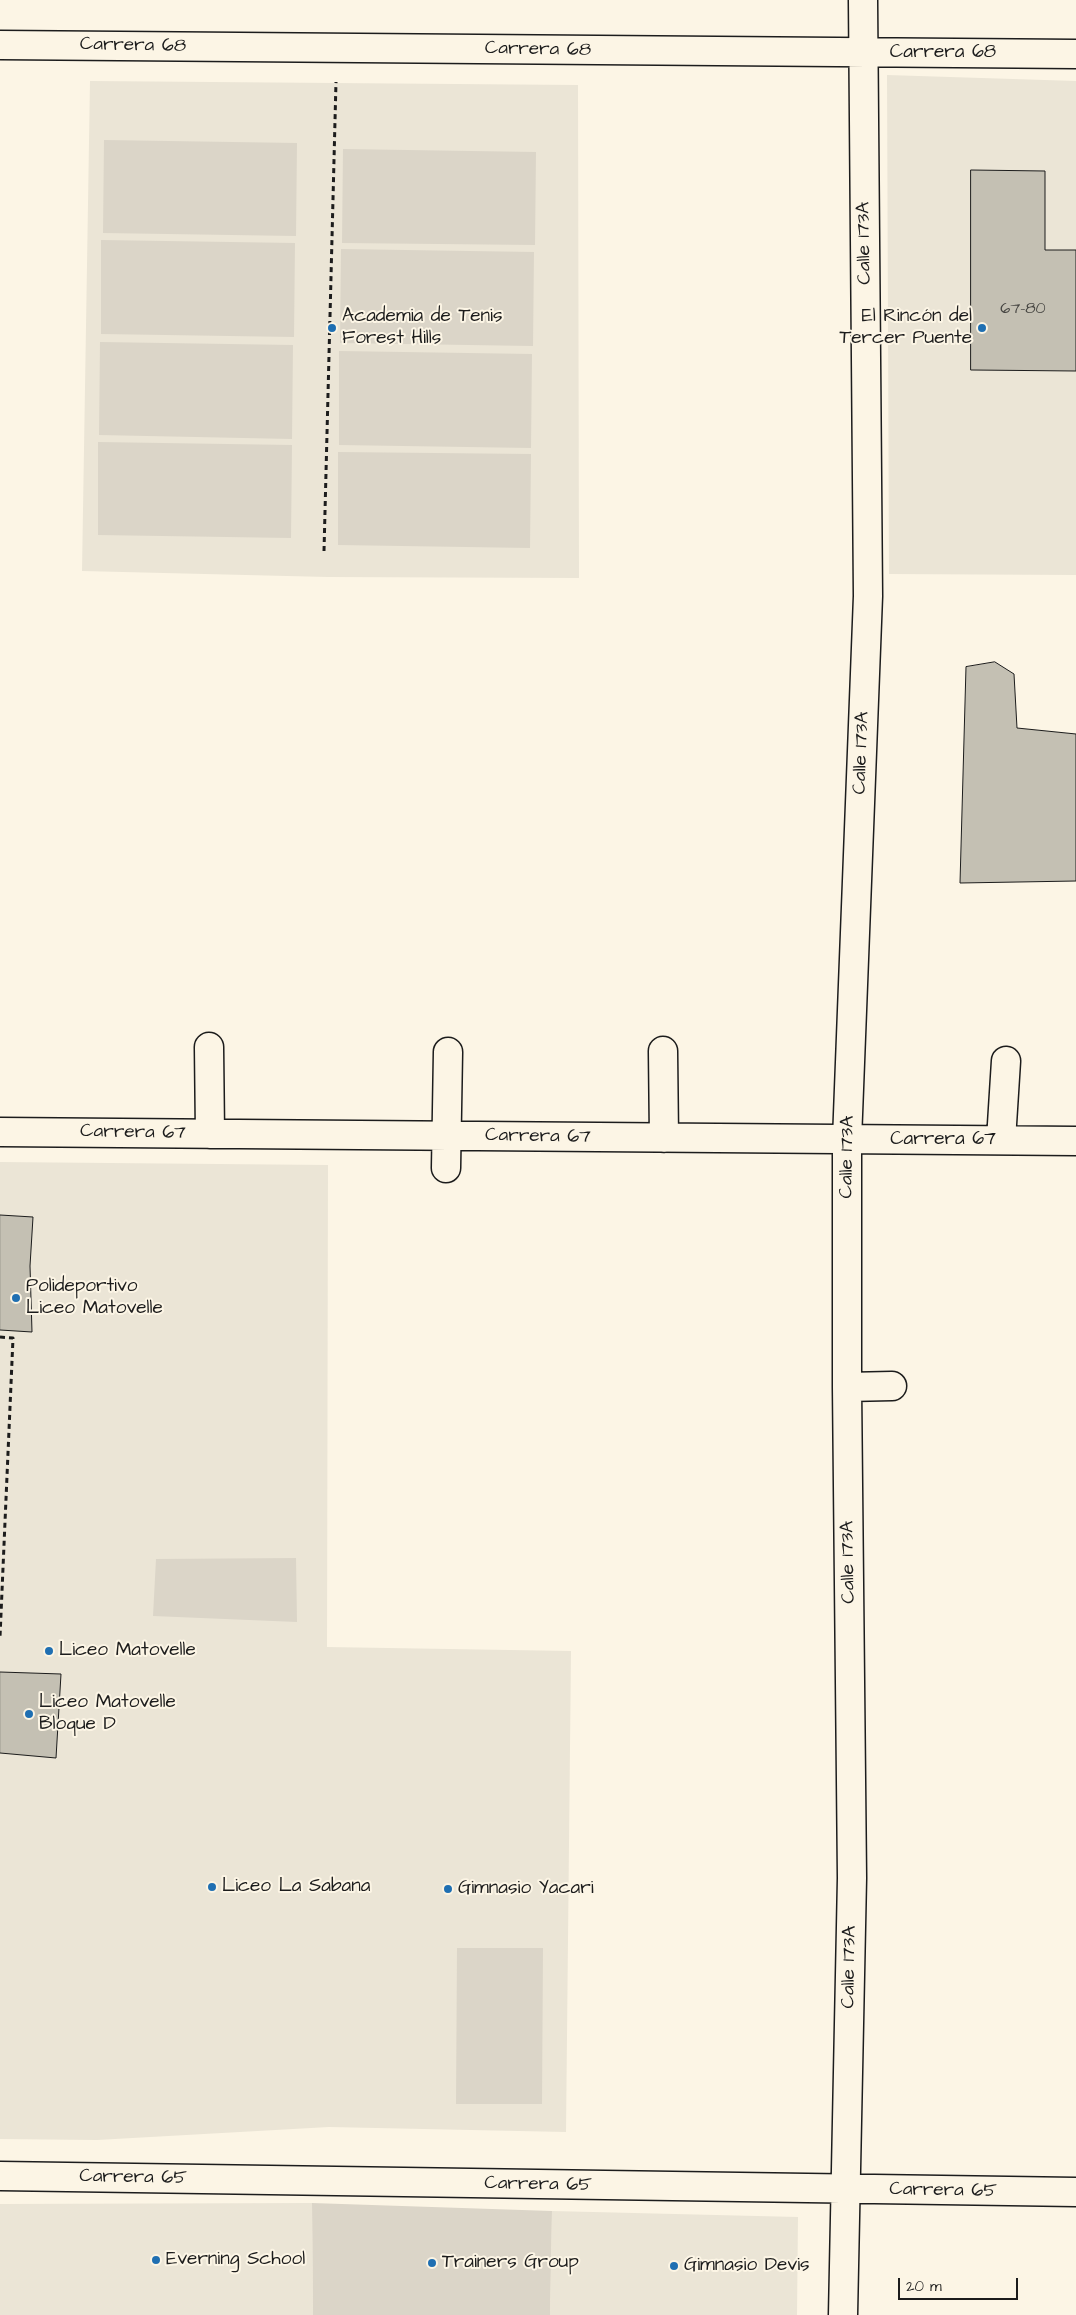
<!DOCTYPE html>
<html>
<head>
<meta charset="utf-8">
<style>
	body { margin:0 }
	#map { position:relative; width:1076px; height:2315px; overflow:hidden; background:#fcf5e5; font-family:"Architects Daughter",sans-serif }
	canvas { display:block }
	.scale { position:absolute; left:898px; top:2278px; width:120px; height:22px; box-sizing:border-box; border:2px solid #1c1c1c; border-top:0; padding-left:6px; font-size:15px; line-height:18px; white-space:nowrap; color:#1c1c1c; -webkit-text-stroke:4px #fcf5e5; paint-order:stroke }
</style>
</head>
<body>
<div id="map">
<canvas width="1076" height="2315"></canvas>
<div class="scale">20 m</div>
</div>
<script>
const c = document.querySelector('canvas').getContext('2d');
c.lineJoin = 'round';
function fillPath(path, color) { c.fillStyle = color; c.fill(path, 'evenodd'); }
function trace(path, color, width, dash) { c.strokeStyle = color; c.lineWidth = width; c.lineCap = dash ? 'butt' : 'round'; c.setLineDash(dash || []); c.stroke(path); }
function write(font, color, halo, rows, align = 'center') {
  c.font = font + ' "Architects Daughter",sans-serif'; c.lineWidth = 4; c.setLineDash([]); c.textBaseline = 'middle'; c.strokeStyle = halo; c.fillStyle = color; for (const [text, x, y, turn = 0] of rows) {
    c.save(); c.translate(x, y); c.rotate((+turn || 0) * Math.PI / 180); c.textAlign = isNaN(turn) ? turn : align; if (halo) c.strokeText(text, 0, 0); c.fillText(text, 0, 0); c.restore();
  }
}
fillPath(new Path2D(`
	M887,75l189,6v494l-187,-1z
	M90,81l488,4 1,493 -251,-1 -246,-6z
	M0,1162l328,3 -1,482 244,4 -5,481 -237,-5 -232,13 -97,-1z
	M312,2203l1,112h-313v-111z
	M552,2211l246,6 -1,98h-247z`), '#ebe5d6');
fillPath(new Path2D(`
	M104,140l193,3 -1,93 -193,-3z
	M343,149l193,3 -1,93 -193,-2z
	M101,240l194,3 -1,94 -193,-3z
	M341,249l193,3 -1,94 -193,-3z
	M100,342l193,3 -1,94 -193,-4z
	M339,351l193,3 -1,94 -192,-3z
	M98,442l194,3 -1,93 -193,-3z
	M338,452l193,2 -1,94 -192,-3z
	M296,1558l1,64 -144,-6 3,-57z
	M457,1948h86l-1,156h-86z
	M312,2203l240,8 -2,104h-237z`), '#dbd5c8');
const building = new Path2D(`
	M971,170l74,1v79h31v121l-105,-1z
	M995,662l19,12 3,54 59,6v147l-116,2 6,-216z
	M0,1215l33,2 -3,49 2,66 -32,-2z
	M0,1672l61,2 -5,84 -56,-5z`);
fillPath(building, '#c4c0b3');
trace(building, '#1c1c1c', 1);
const minor = new Path2D(`
	M0,45l1076,9
	M209,1047l1,87
	M663,1051l1,87
	M0,1132l1076,9
	M1001,1140l5,-79
	M446,1168l2,-116
	M847,1387l45,-1
	M0,2176l1076,16
	M843,2315l9,-437 -5,-491v-247l21,-544 -5,-596`);
trace(minor, '#1c1c1c', 31);
trace(new Path2D(`
	M324,551l12,-469
	M0,1337l13,1 -13,299`), '#1c1c1c', 3, [5, 4]);
trace(minor, '#fcf5e5', 28);
for (const [x, y, r, color] of [
	[332,328,5,"#1f6fb2"],
	[982,328,5,"#1f6fb2"],
	[16,1298,5,"#1f6fb2"],
	[49,1651,5,"#1f6fb2"],
	[29,1714,5,"#1f6fb2"],
	[212,1887,5,"#1f6fb2"],
	[448,1889,5,"#1f6fb2"],
	[156,2260,5,"#1f6fb2"],
	[432,2263,5,"#1f6fb2"],
	[674,2266,5,"#1f6fb2"]
]) { const dot = new Path2D(); dot.arc(x, y, r, 0, 2 * Math.PI); c.fillStyle = color; c.fill(dot); trace(dot, '#fcf5e5', 2); }
write('16px', '#464542', null, [
	["67-80",1023,310]
]);
write('19px', '#1c1c1c', '#fcf5e5', [
	["Carrera 68",133,46,1],
	["Carrera 68",538,50,1],
	["Carrera 68",943,53],
	["Calle 173A",865,243,-91],
	["Calle 173A",862,753,-88],
	["Carrera 67",133,1133,1],
	["Carrera 67",538,1137,1],
	["Carrera 67",943,1140],
	["Calle 173A",848,1157,-89],
	["Calle 173A",849,1562,-91],
	["Calle 173A",850,1967,-89],
	["Carrera 65",133,2178,1],
	["Carrera 65",538,2185,1],
	["Carrera 65",943,2191,1]
]);
write('19px', '#1c1c1c', '#fcf5e5', [
	["Academia de Tenis",342,317],
	["Forest Hills",342,339],
	["El Rincón del",972,317,"right"],
	["Tercer Puente",972,339,"right"],
	["Polideportivo",26,1287],
	["Liceo Matovelle",26,1309],
	["Liceo Matovelle",59,1651],
	["Liceo Matovelle",39,1703],
	["Bloque D",39,1725],
	["Liceo La Sabana",222,1887],
	["Gimnasio Yacari",458,1889],
	["Everning School",166,2260],
	["Trainers Group",442,2263],
	["Gimnasio Devis",684,2266]
], 'left');
</script>
</body>
</html>
